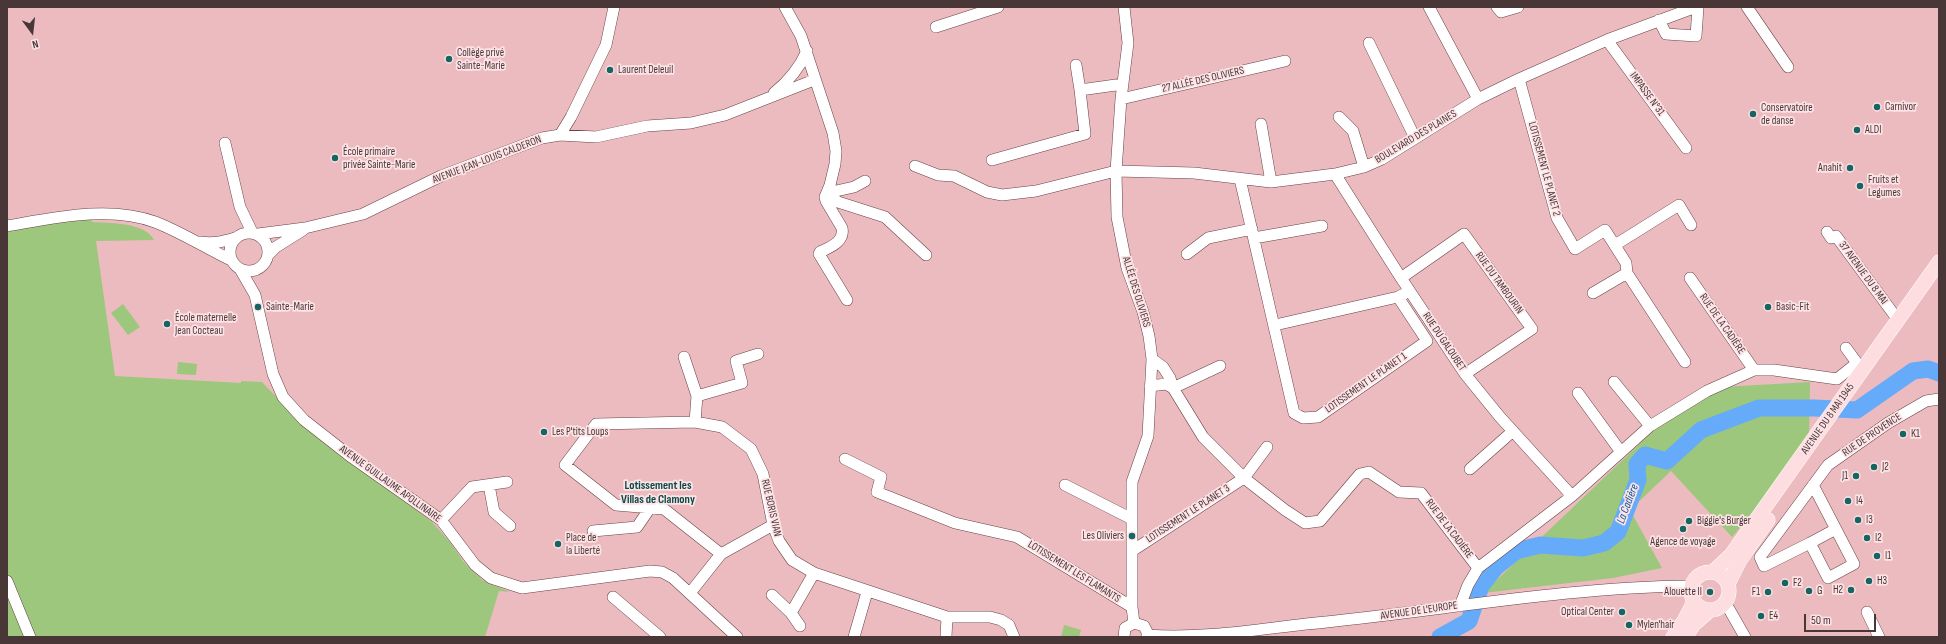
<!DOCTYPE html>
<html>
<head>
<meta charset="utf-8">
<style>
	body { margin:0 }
	#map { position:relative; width:1946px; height:644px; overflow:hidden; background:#ecbbbf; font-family:"Sofia Sans Condensed",sans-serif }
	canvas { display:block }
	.frame { position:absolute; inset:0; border:8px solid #493637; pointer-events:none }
	.north { position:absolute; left:12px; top:12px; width:40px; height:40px; -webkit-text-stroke:3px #fde3e5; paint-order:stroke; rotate:165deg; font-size:11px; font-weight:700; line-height:16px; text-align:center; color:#493637 }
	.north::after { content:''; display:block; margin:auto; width:14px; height:18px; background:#493637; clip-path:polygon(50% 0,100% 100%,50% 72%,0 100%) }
	.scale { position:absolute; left:1804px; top:614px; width:72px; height:18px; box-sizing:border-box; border:2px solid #493637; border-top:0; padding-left:5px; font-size:12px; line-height:14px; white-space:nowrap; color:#493637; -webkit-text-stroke:3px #fde3e5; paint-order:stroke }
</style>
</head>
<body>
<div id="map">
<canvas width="1946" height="644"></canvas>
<div class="frame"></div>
<div class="north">N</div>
<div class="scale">50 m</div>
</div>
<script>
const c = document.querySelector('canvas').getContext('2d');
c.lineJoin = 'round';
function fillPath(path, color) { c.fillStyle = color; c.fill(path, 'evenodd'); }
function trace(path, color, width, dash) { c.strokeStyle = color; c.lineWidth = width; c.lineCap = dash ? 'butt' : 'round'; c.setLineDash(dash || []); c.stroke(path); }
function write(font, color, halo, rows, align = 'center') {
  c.font = font + ' "Sofia Sans Condensed",sans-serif'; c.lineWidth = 3.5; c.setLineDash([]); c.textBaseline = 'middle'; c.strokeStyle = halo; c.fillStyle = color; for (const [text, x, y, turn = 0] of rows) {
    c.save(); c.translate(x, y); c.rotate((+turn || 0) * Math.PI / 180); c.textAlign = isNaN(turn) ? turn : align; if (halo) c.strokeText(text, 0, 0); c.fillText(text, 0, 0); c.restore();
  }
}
fillPath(new Path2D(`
	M92,219v3c17,1 53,0 62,18l-58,1 19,135 126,7v-2l21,1 42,44 127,95 19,21 13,19 19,19 28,12 -11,-1 -14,46h-478v-406l44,-8z
	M123,304l17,23 -12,8 -17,-22z
	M178,362l19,2 -1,11 -19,-1z
	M1810,382l-1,57 -33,45 -44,53 -61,-66 -41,39 32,58 -49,10 -130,15 170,-162 69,-44z
	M1064,625l17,5 -2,7h-18z`), '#9cc77d');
trace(new Path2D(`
	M1440,637l29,-16 12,-35 15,-19 20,-16 24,-6 43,3 21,-5 14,-11 20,-52 -1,-16 8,-9 22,6 34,-31 58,-22h55l43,2 56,-39 15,-2 11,4`), '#65abfa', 17);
const minor = new Path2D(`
	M785,7l16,29 32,97 3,18 -1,13 -5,21 -5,12 1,4 16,27c3,14 -12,19 -22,24l-1,2 28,46
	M1124,7l4,36 -7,56 -5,72 1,46 10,51 16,44 6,24 3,23 -4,77 -16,46v125l2,16
	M1429,7l49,92
	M1497,7l4,5 17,-5
	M1747,7l41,60
	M1659,20l7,14 30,2 2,-29
	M936,27l62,-20
	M1607,40l79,108
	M1369,43l46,95
	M1076,65l4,25
	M1519,79l38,139 18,31 30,-19 21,33 1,10 58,89
	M774,93c15,-12 25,-24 33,-42
	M1121,99l164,-38
	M1339,117l14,14 11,36
	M1261,124l10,58
	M560,135l11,-18 35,-72 8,-38
	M225,143l15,64 12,25
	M992,160l93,-26 -5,-44 43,-6
	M915,166l23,9 16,1 33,16 15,3 34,-4 80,-20 78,2 77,9 64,-8 29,-7 18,-8 96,-60 41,-20 88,-39 89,-33
	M1335,174l66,104 64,96 35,43 72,79
	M1240,179l54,234 9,5 15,-1 109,-76 -29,-44
	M827,193l11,9 47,15 41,38
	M827,193l27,-6 11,-6
	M7,226c47,-8 102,-21 148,-4 26,10 51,26 76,38
	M1827,232l4,6 5,-2 62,84
	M230 252a19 19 0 1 1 38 0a19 19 0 1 1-38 0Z
	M258,234l47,-6 58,-14 78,-38 101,-38 18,-3 36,2 51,-11 44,-3 34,-8 89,-35
	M1254,238l68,-12
	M200,242c13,2 22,0 35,-4
	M1615,245l64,-40 12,20
	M1187,254l21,-16 44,-9
	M268,255l8,-8 27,-17
	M240,269l15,26 18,79 10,23 21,23 46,36 91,64 34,45 16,13 31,10 128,-17 12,1 11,6 64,59
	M1401,278l63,-44 68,95 -67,45
	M1690,278l64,92
	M1593,293l34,-20
	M1275,325l123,-28 6,-3
	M1846,348l11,15 6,3
	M684,357l13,39 -2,26
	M1152,359l11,8 7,11 3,10 30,49 41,41 41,32 20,13 15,-2 40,-47 9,-2 30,20 22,1 57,75
	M1614,382l36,44
	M1150,386l16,-2 7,4
	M1173,388l47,-22
	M1578,393l43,59
	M697,396l45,-13 -6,-22 22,-7
	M845,459l36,18 -4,15 78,31 62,14 115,70
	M1470,469l43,-38
	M489,485l5,27 16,14
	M1065,485l67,34
	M1813,485l41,79 -26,14 -18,-35 -46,23 -4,-9 68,-92 60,-42 38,-22 13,-2
	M441,520l31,-33 35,-5
	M593,531l44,-4 13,-19
	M1810,543l26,-14
	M1132,551l112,-73 23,-31
	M721,554l-57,-45 -48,-4 -51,-40 31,-41 99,-2 27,5 29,22 12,25 10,51 6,16 13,19 22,13 133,44h43l11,3 8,5 5,12
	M7,581l23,56
	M690,593l31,-39 52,-29
	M772,595l19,18 23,-40
	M613,597l47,40
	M1724,605l5,4 16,28
	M1460,606l8,-21 10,-17 94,-72 78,-70 57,-35 47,-21h20l63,9 20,-16
	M1867,612l12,25
	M791,613l9,13
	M1147,635c53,4 106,-5 159,-11 128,-12 256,-37 385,-38
	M854,637l13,-45
	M946,637l1,-20
	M1124,637l1,-9 9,-5 10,3 3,6v5`);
const major = new Path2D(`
	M1691 591a19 19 0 1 1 38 0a19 19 0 1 1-38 0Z
	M1713,572l18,-17 208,-293
	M1728,584l12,-24 28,-40
	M1673,637l11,-16 10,-19
	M1685,637l9,-13 15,-13`);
trace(minor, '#694145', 12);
trace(major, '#fff', 15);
trace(minor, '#fff', 11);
trace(major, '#fddddf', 14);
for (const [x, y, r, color] of [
	[449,59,4,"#166563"],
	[610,70,4,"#166563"],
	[1877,107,4,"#166563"],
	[1753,114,4,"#166563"],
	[1857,130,4,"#166563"],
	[335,158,4,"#166563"],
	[1850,168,4,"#166563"],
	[1860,186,4,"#166563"],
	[258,307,4,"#166563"],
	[1768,307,4,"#166563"],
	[167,324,4,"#166563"],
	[544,432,4,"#166563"],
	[1903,434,4,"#166563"],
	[1874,467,4,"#166563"],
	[1856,476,4,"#166563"],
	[1848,501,4,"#166563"],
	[1858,520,4,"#166563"],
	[1689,521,4,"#166563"],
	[1683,529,4,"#166563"],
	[1132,536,4,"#166563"],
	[1867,538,4,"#166563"],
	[558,544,4,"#166563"],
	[1877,556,4,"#166563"],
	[1869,581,4,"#166563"],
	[1785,583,4,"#166563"],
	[1851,590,4,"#166563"],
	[1809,591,4,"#166563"],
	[1710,592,4,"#166563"],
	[1768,592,4,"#166563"],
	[1622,612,4,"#166563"],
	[1761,616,4,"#166563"],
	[1629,625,4,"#166563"]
]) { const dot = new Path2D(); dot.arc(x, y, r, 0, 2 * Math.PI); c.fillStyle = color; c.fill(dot); trace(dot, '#fde3e5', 1.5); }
write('11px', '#493637', '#fde3e5', [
	["Collège privé",457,53],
	["Sainte-Marie",457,66],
	["Laurent Deleuil",618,70],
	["Carnivor",1885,107],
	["Conservatoire",1761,108],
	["de danse",1761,121],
	["ALDI",1865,130],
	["École primaire",343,152],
	["privée Sainte-Marie",343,165],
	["Anahit",1842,168,"right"],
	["Fruits et",1868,180],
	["Legumes",1868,193],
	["Sainte-Marie",266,307],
	["Basic-Fit",1776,307],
	["École maternelle",175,318],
	["Jean Cocteau",175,331],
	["Les P'tits Loups",552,432],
	["K1",1911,434],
	["J2",1882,467],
	["J1",1848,476,"right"],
	["I4",1856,501],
	["I3",1866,520],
	["Biggie's Burger",1697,521],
	["Les Oliviers",1124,536,"right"],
	["Place de",566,538],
	["la Liberté",566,551],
	["I2",1875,538],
	["Agence de voyage",1683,542,"center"],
	["I1",1885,556],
	["H3",1877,581],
	["F2",1793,583],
	["H2",1843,590,"right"],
	["G",1817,591],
	["Alouette II",1702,592,"right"],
	["F1",1760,592,"right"],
	["Optical Center",1614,612,"right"],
	["E4",1769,616],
	["Mylen'hair",1637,625]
], 'left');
write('11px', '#493637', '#fde3e5', [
	["27 ALLÉE DES OLIVIERS",1203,80,-13],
	["IMPASSE N°31",1647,94,54],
	["BOULEVARD DES PLAINES",1416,137,-31],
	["AVENUE JEAN-LOUIS CALDERON",487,160,-21],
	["LOTISSEMENT LE PLANET 2",1544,169,75],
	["37 AVENUE DU 8 MAI",1863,273,54],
	["RUE DU TAMBOURIN",1499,283,54],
	["ALLÉE DES OLIVIERS",1136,292,73],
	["RUE DE LA CADIÈRE",1722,324,55],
	["RUE DU GALOUBET",1444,342,56],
	["LOTISSEMENT LE PLANET 1",1366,383,-35],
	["AVENUE DU 8 MAI 1945",1828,419,-55],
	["RUE DE PROVENCE",1872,435,-34],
	["AVENUE GUILLAUME APOLLINAIRE",390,484,36],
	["RUE BORIS VIAN",771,508,77],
	["LOTISSEMENT LE PLANET 3",1188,514,-33],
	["RUE DE LA CADIÈRE",1449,529,53],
	["LOTISSEMENT LES FLAMANTS",1074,572,32],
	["AVENUE DE L'EUROPE",1419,611,-8]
]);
write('bold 12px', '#084948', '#fde3e5', [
	["Lotissement les",658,486],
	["Villas de Clamony",658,500]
]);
write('italic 12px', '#0e589f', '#fde3e5', [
	["La Cadière",1628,504,-69]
]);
</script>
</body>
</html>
